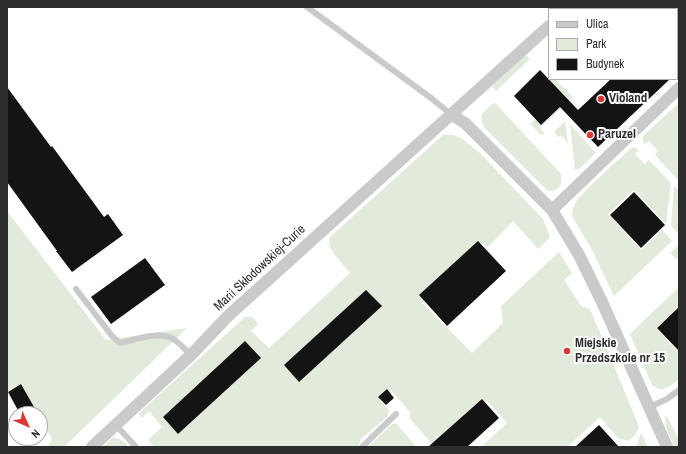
<!DOCTYPE html>
<html>
<head>
<meta charset="utf-8">
<style>
	body { margin:0 }
	#map { position:relative; width:686px; height:454px; overflow:hidden; background:#fff; font-family:"Archivo Narrow",sans-serif }
	canvas { display:block }
	.frame { position:absolute; inset:0; border:8px solid #2d2d2d; pointer-events:none }
	.legend { position:absolute; left:548px; top:8px; width:130px; height:72px; box-sizing:border-box; background:#fff; border:1px solid #ababab; margin:0; padding:5px 7px; list-style:none; font-size:12px; color:#2d2d2d }
	.legend li { display:flex; align-items:center; gap:8px; height:20px }
	.legend b { width:20px; border:1px solid #ababab }
	.north { position:absolute; left:8px; top:406px; width:40px; height:40px; box-sizing:border-box; background:#fff; border:1px solid #ababab; border-radius:50%; rotate:135deg; font-size:11px; font-weight:700; line-height:16px; text-align:center; color:#2d2d2d }
	.north::after { content:''; display:block; margin:auto; width:14px; height:18px; background:#dc3637; clip-path:polygon(50% 0,100% 100%,50% 72%,0 100%) }
</style>
</head>
<body>
<div id="map">
<canvas width="686" height="454"></canvas>
<div class="frame"></div>
<ul class="legend">
<li><b style="height:5px;background:#cacaca"></b>Ulica</li>
<li><b style="height:11px;background:#e2eadb"></b>Park</li>
<li><b style="height:11px;background:#141414"></b>Budynek</li>
</ul>
<div class="north">N</div>
</div>
<script>
const c = document.querySelector('canvas').getContext('2d');
c.lineJoin = 'round';
function fillPath(path, color) { c.fillStyle = color; c.fill(path, 'evenodd'); }
function trace(path, color, width, dash) { c.strokeStyle = color; c.lineWidth = width; c.lineCap = dash ? 'butt' : 'round'; c.setLineDash(dash || []); c.stroke(path); }
function write(font, color, halo, rows, align = 'center') {
  c.font = font + ' "Archivo Narrow",sans-serif'; c.lineWidth = 4; c.setLineDash([]); c.textBaseline = 'middle'; c.strokeStyle = halo; c.fillStyle = color; for (const [text, x, y, turn = 0] of rows) {
    c.save(); c.translate(x, y); c.rotate((+turn || 0) * Math.PI / 180); c.textAlign = isNaN(turn) ? turn : align; if (halo) c.strokeText(text, 0, 0); c.fillText(text, 0, 0); c.restore();
  }
}
fillPath(new Path2D(`
	M527,56l3,3 -34,32 -4,-5 31,-29z
	M552,79h3l18,18 -33,31 4,5 -3,2 -11,-11 6,-5 6,6 26,-26 -18,-18z
	M495,103l2,2 64,69c2,10 -3,20 -14,16l-62,-62c-8,-13 -1,-17 8,-24z
	M679,103v78l-24,-26 3,-4 -9,-10 -4,3c-3,-2 -3,-6 -1,-9z
	M565,121l3,23 -7,-9 -3,2 -4,-5z
	M570,124l26,29 -17,16 -4,1z
	M443,135h10l8,3 18,14 64,67 7,18 -12,12 -25,-28 -26,27 -5,-6 -60,61 50,50 31,-30 -2,-17 58,-54 13,21 -8,7 17,26 9,3 49,117 -3,8 -8,7 -10,-3 -18,-21 -33,30h-86l26,-24 -20,-22 -53,45 -24,-27v-7l-19,-22 -11,10 9,10 -1,6 -27,23 -3,8h-204l-6,-7 14,-13 -13,-16 -7,7 -4,-4 107,-97c8,-1 9,1 13,7l-7,7 18,17 81,-75 -15,-18 -5,-8 -1,-9z
	M634,147l5,3 -4,4 10,10 4,-4 22,23 -5,41 -32,-34 -26,24 33,36 21,-20 10,11 -58,55 -22,-46 -19,-32 -1,-5 2,-7 3,-6 13,-14 40,-37z
	M674,186l5,5v43l-8,-8z
	M7,211l99,129 81,-12 -123,119h-16l4,-8 -12,-21v-4h-2l-17,-30 -14,6z
	M679,245v16l-9,-8z
	M678,288l1,1v17l-23,22 23,25v26c-8,7 -17,15 -27,6l-22,-51z
	M666,415l13,24v8h-4c-5,-11 -12,-20 -9,-32z
	M392,424h5l19,23h-48z
	M641,433l7,14h-12z
	M112,438c9,0 11,3 17,9h-26z`), '#e2eadb');
fillPath(new Path2D(`
	M540,70l38,40 33,-31h59l-72,68 -38,-40 -19,18 -27,-29z
	M7,87l44,60 1,-1 52,71 4,-3 15,21 -51,37 -16,-21h1l-50,-69z
	M634,192l31,33 -24,23 -31,-33z
	M478,241l28,30 -59,55 -28,-31z
	M145,258l20,27 -54,39 -20,-27z
	M366,290l16,16 -83,76 -15,-17z
	M679,307v44l-22,-23z
	M245,341l16,17 -83,76 -15,-17z
	M21,384l17,30h-18l-12,-22z
	M387,389l7,9 -8,7 -8,-8z
	M482,399l17,19 -32,29h-39z
	M599,425l20,22h-44z`), '#141414');
trace(new Path2D(`
	M307,7l124,91 21,17
	M76,289l36,47 8,7c15,-3 33,-11 49,-6 9,3 15,12 22,18
	M650,407l17,-8 12,-9
	M116,425l20,22
	M362,447l34,-33`), '#cacaca', 6);
trace(new Path2D(`
	M568,9l2,-2
	M452,115l13,8 87,87 27,45 23,47 65,145
	M552,210l127,-122
	M92,447l99,-92 38,-40 19,-17 301,-272`), '#cacaca', 12);
for (const [x, y, r, color] of [
	[601,99,4,"#dc3637"],
	[590,135,4,"#dc3637"],
	[567,351,4,"#dc3637"]
]) { const dot = new Path2D(); dot.arc(x, y, r, 0, 2 * Math.PI); c.fillStyle = color; c.fill(dot); trace(dot, '#fff', 1.5); }
write('bold 13px', '#2d2d2d', '#fff', [
	["Violand",609,99],
	["Paruzel",598,135],
	["Miejskie",575,344],
	["Przedszkole nr 15",575,359]
], 'left');
write('13px', '#2d2d2d', '#fff', [
	["Marii Skłodowskiej-Curie",260,268,-43]
]);
</script>
</body>
</html>
